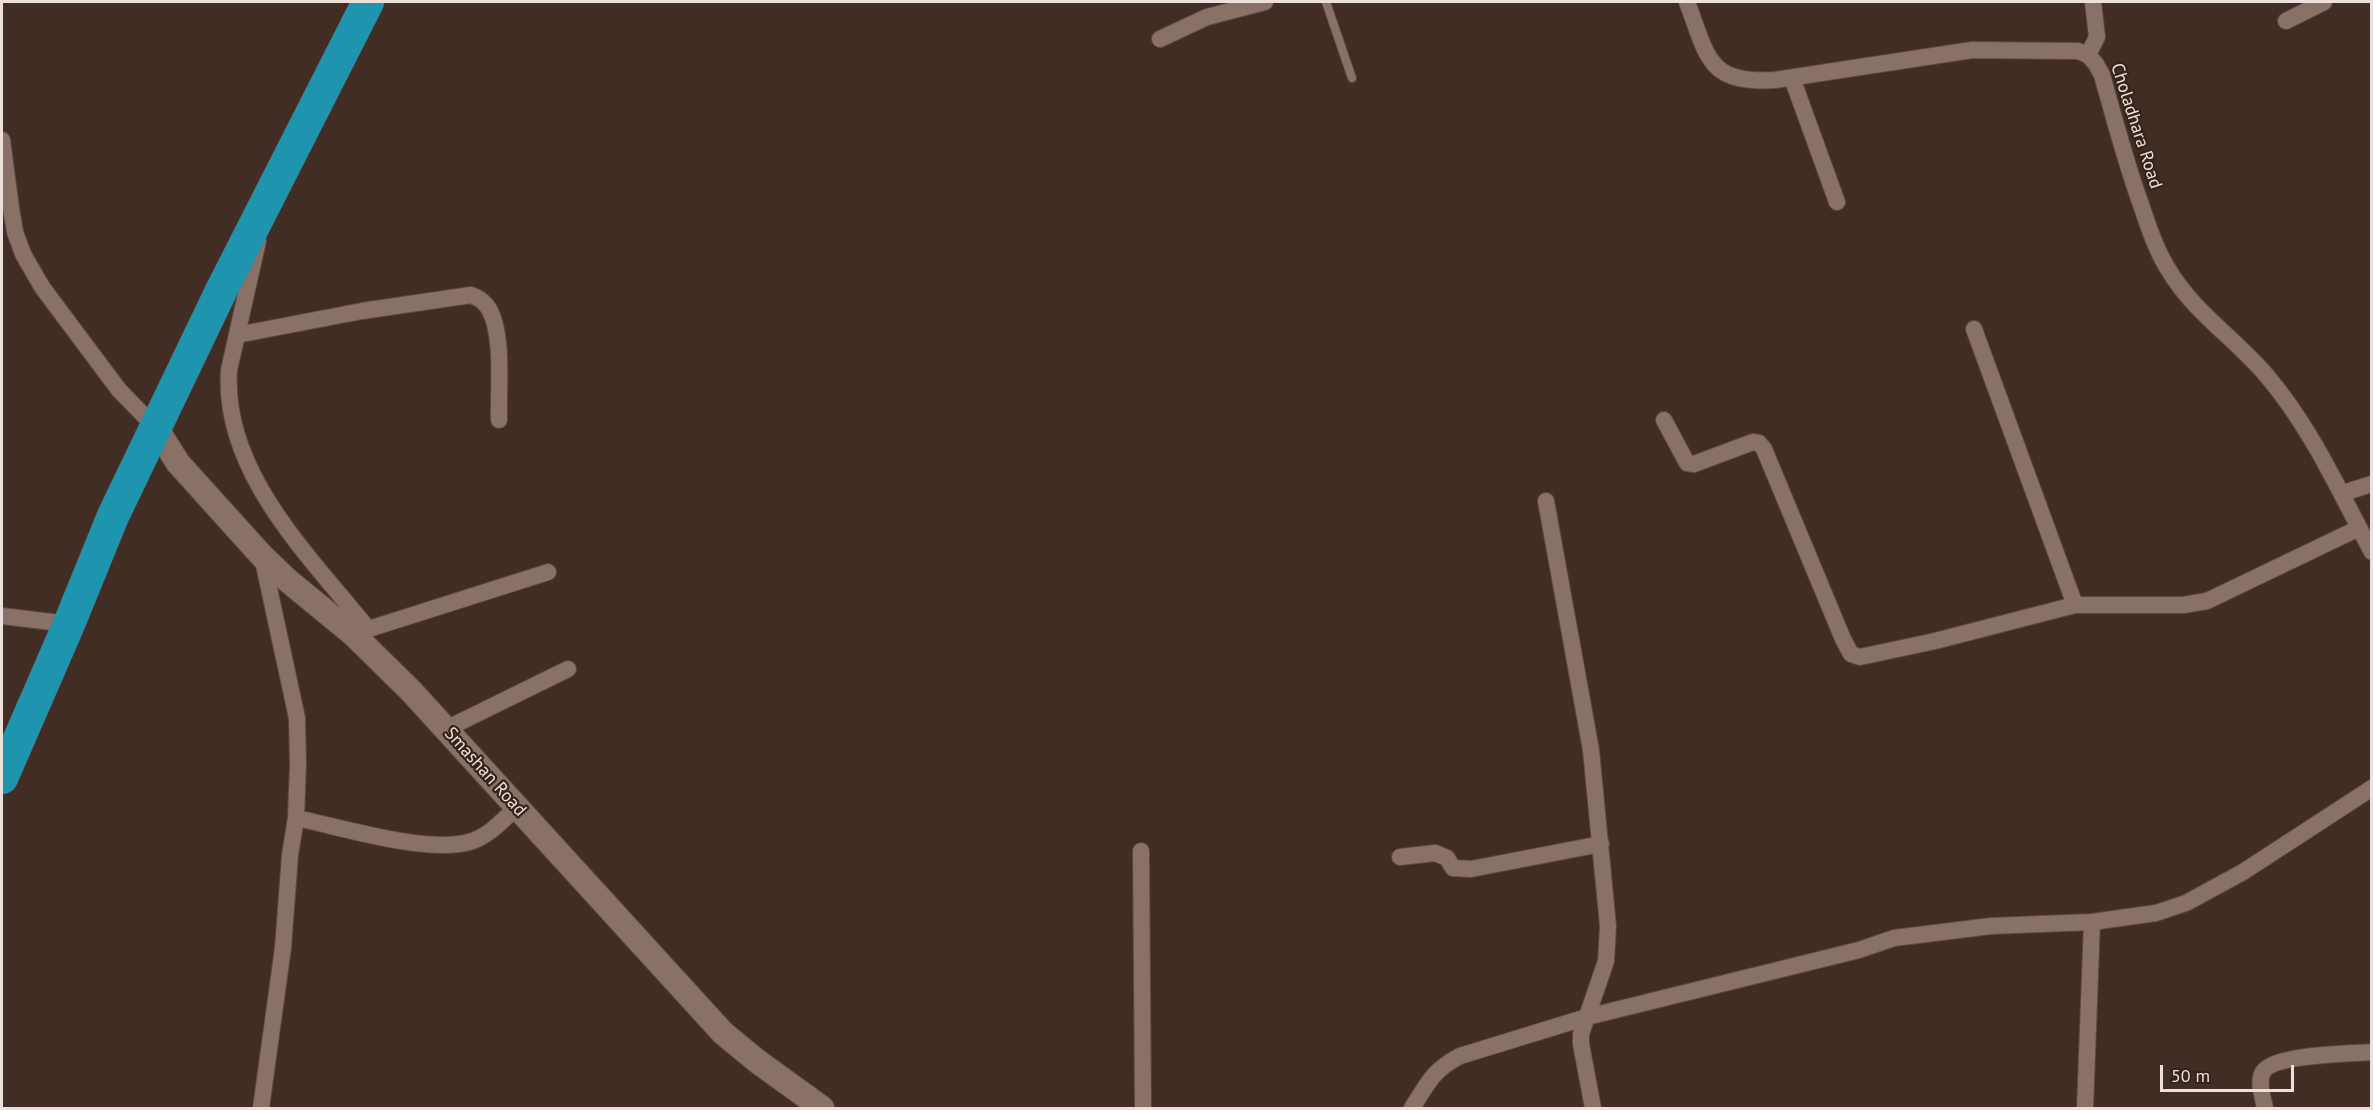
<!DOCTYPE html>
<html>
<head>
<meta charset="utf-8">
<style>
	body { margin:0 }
	#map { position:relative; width:2373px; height:1110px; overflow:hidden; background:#412d24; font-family:"PT Sans",sans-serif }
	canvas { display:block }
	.frame { position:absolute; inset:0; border:3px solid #eddfda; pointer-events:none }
	.scale { position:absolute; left:2160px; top:1065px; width:134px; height:27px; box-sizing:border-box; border:3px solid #eddfda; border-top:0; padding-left:8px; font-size:18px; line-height:21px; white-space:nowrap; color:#eddfda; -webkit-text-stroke:4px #36231a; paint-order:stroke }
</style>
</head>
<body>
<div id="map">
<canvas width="2373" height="1110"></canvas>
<div class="frame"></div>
<div class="scale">50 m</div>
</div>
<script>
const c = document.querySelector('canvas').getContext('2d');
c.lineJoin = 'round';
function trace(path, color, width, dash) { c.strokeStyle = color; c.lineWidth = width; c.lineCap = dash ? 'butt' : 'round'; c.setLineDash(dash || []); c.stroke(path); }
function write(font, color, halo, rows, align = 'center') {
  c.font = font + ' "PT Sans",sans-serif'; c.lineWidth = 4.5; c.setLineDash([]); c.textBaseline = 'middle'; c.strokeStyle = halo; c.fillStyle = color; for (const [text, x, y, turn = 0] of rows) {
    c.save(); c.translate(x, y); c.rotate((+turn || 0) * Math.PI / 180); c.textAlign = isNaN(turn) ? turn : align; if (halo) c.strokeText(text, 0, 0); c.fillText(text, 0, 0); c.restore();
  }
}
const lane = new Path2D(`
	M1326,2l26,76`);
const street = new Path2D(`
	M1687,2c21,55 20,82 88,78l197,-30 106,1 10,4 8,9 6,11c12,43 23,85 38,127 8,23 15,46 28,67 27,45 66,68 99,107 45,53 72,115 105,176
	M2286,21l38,-19
	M1160,39l47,-22 58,-15
	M2088,55l9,-18 -4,-35
	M1792,78l45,124
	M2,140l9,68 4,24 8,22 19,33 77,103 37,38
	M258,241l-29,129c-7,102 80,185 139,259
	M1974,329l101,276
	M237,335l125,-24 109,-16c8,3 13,6 18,14 15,26 9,81 10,111
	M1664,420l23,43 7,1 59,-22 6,1 5,6 79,190 8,15 9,3 75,-16 140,-36h108l24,-4 152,-73
	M2343,493l29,-9
	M1546,501l45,249 17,176 -2,35 -25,73v10l12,64
	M2,616l67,8
	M359,632l189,-60
	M446,729l122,-60
	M296,818c45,9 130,36 173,24 19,-5 34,-22 48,-35
	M1141,851l2,257
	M1400,857l35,-4 12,5 6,10 18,1 130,-25
	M261,1108l22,-160 7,-93 6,-37 2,-54 -1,-46 -35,-162
	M1412,1108c16,-25 21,-38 48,-52l127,-39 272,-67 35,-12 97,-12 101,-4 64,-9 30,-10 57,-31 129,-84
	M2085,1108l7,-186
	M2265,1108c-2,-11 -8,-26 -2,-36 10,-18 87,-18 109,-20`);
const secondary = new Path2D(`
	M156,428l22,35 84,93 24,23 67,55 58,57 312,342 34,28 65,47`);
const highway = new Path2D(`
	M2,778l67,-154 44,-108 109,-227 146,-287`);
trace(lane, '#5a4a42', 10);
trace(street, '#5a4a42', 18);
trace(secondary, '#5a4a42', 26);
trace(highway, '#5a4a42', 33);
trace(lane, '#897167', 8);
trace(street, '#897167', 16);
trace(secondary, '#897167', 24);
trace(highway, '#1f94af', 32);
write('18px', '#eddfda', '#36231a', [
	["Choladhara Road",2136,126,72],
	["Smashan Road",485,772,48]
]);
</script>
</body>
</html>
